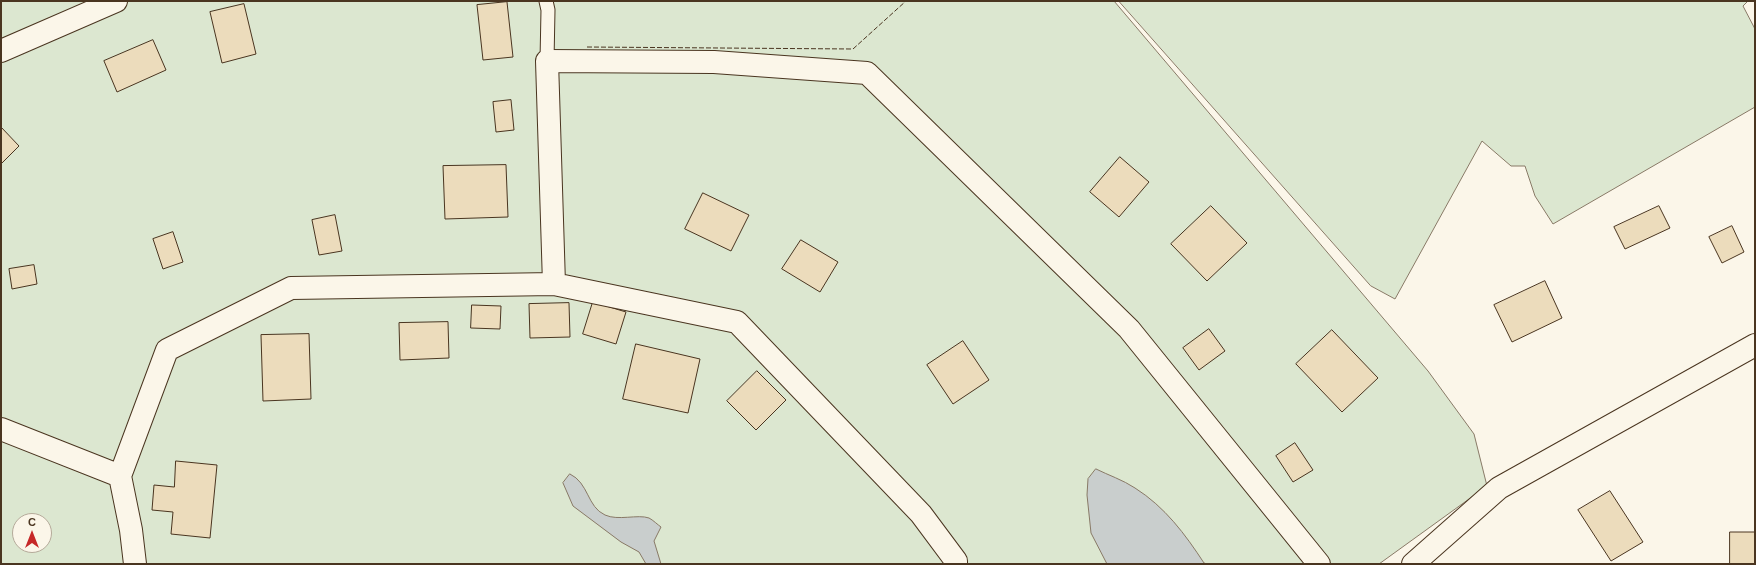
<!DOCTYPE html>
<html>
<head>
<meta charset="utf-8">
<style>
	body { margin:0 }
	#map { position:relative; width:1756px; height:565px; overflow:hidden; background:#fbf6e9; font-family:Helvetica,sans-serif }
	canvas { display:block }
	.frame { position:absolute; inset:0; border:2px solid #4a3520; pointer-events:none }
	.north { position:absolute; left:12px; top:513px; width:40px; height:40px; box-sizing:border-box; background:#fbf6e9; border:1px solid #b4a999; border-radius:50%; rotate:0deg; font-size:11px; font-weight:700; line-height:16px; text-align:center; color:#4a3520 }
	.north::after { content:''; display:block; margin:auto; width:14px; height:18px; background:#c62828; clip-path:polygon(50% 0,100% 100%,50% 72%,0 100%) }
</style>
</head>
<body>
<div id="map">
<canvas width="1756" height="565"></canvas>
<div class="frame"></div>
<div class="north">С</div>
</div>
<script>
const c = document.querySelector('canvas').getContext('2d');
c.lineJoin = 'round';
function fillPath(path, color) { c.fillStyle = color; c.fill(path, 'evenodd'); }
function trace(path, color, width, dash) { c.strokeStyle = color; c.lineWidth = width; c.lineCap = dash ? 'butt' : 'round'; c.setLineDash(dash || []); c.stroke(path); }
const green = new Path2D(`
	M1,1h1113l314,370 46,63 13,52 -108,78h-1378zM20,521h24v24h-24z
	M1119,1h629l-5,5 12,23v78l-202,117 -18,-28 -10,-30h-14l-29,-25 -87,158 -24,-13z`);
fillPath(green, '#dce7d0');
trace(green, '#887966', 1);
const water = new Path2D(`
	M1096,469c12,6 27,11 39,19 30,19 50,46 69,75l3,1h-100l-16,-31 -4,-38 1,-16z
	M570,474c19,9 17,33 35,41 13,6 33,-1 44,3 4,2 9,7 12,9l-7,14 7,23h-15l-7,-12 -18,-10 -48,-36 -10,-23z`);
fillPath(water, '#c9cecd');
trace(water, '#887966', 1);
const building = new Path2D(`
	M507,2l6,55 -30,3 -6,-55z
	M244,4l12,50 -34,9 -12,-51z
	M153,40l13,30 -49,22 -13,-31z
	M511,100l3,30 -18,2 -3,-30z
	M1,127l18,19 -18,18z
	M1120,157l29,25 -30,35 -29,-25z
	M506,165l2,52 -63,2 -2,-53z
	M703,193l46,22 -18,36 -46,-22z
	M1211,206l36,37 -40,38 -36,-37z
	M1659,206l11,22 -45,21 -11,-22z
	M335,215l7,36 -23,4 -7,-35z
	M1732,226l12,26 -22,11 -13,-26z
	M173,232l10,30 -20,7 -10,-30z
	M801,240l37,22 -18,30 -38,-23z
	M34,265l3,19 -25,5 -3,-20z
	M1545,281l17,37 -50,24 -18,-37z
	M593,302l33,10 -10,32 -33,-10z
	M569,303l1,34 -40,1 -1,-34z
	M472,305l29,1 -1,23 -29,-1z
	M448,322l1,36 -49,2 -1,-37z
	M1209,329l16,22 -26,19 -16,-22z
	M1332,330l46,48 -36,34 -46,-48z
	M309,334l2,65 -48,2 -2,-66z
	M963,341l26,39 -36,24 -26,-39z
	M636,344l64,15 -12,54 -65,-14z
	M757,371l29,29 -30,30 -29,-29z
	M1295,443l18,27 -20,12 -17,-26z
	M176,461l41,4 -7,73 -39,-4 2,-22 -21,-2 2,-25 20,2z
	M1610,491l33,51 -32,19 -33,-51z
	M1730,532h25v32h-25z`);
fillPath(building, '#ecdcbc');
trace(building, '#4a3520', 1);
const service = new Path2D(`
	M546,1l2,9 -1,51`);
const minor = new Path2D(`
	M1,51l115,-50
	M554,284l-7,-223 167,1 153,11 262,256 190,235
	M1,429l119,47
	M135,564l-4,-34 -11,-54 47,-126 124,-62 263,-4 183,38 184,192 35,47v3
	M1413,564l86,-76 256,-143`);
trace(service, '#4a3520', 15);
trace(minor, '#4a3520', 24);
trace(service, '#fbf6e9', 13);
trace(minor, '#fbf6e9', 22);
trace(new Path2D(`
	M587,47l266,2 53,-48`), '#4a3520', 1, [5, 2]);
</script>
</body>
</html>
